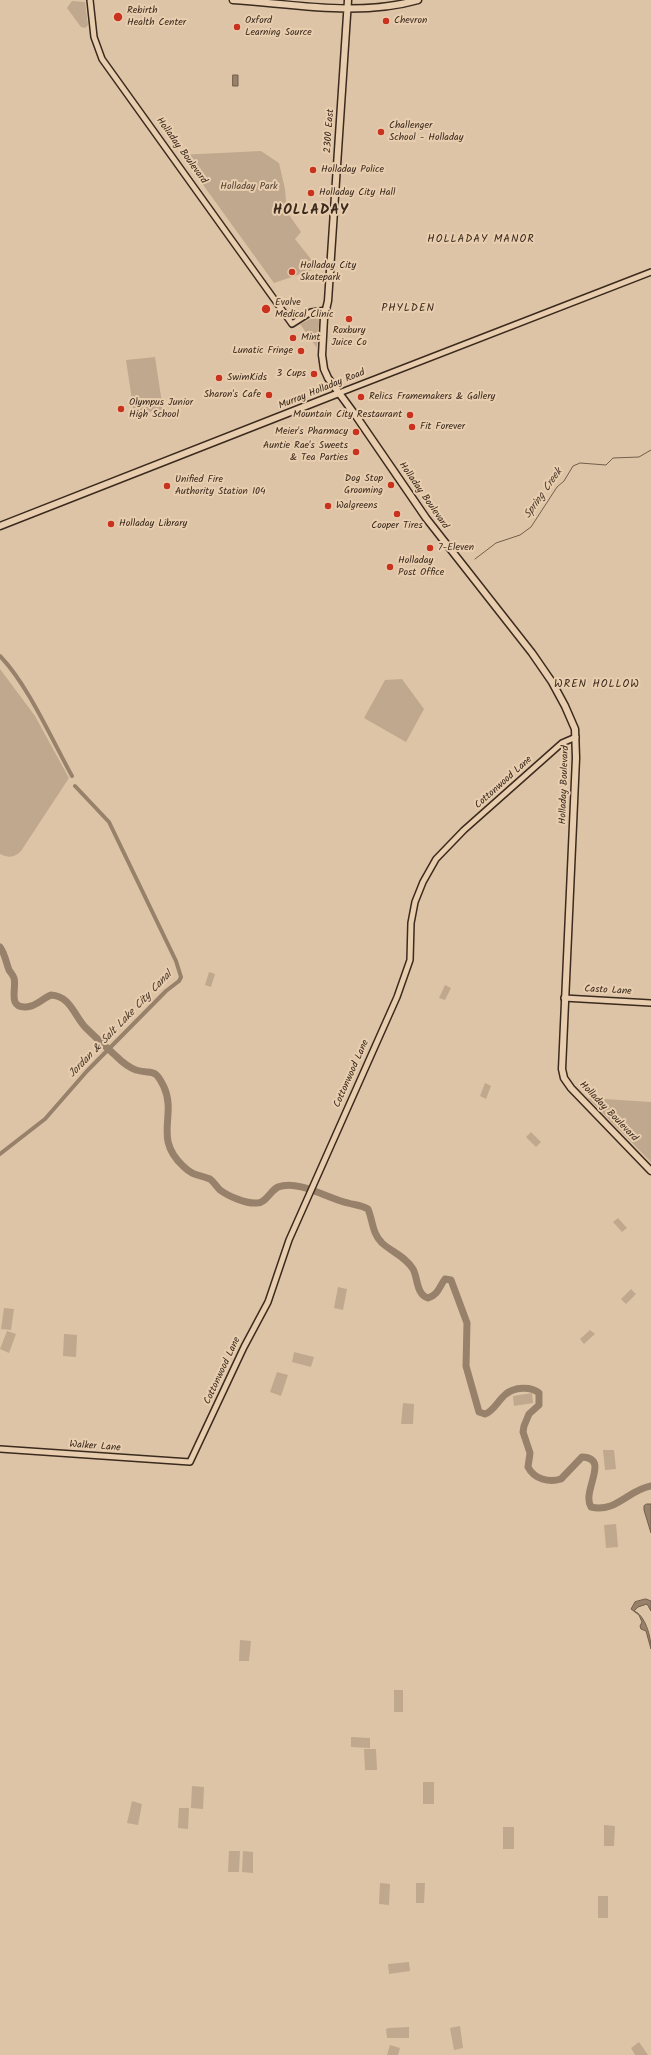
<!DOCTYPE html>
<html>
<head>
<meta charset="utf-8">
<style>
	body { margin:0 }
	canvas { display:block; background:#dec4a6 }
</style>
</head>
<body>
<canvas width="651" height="2055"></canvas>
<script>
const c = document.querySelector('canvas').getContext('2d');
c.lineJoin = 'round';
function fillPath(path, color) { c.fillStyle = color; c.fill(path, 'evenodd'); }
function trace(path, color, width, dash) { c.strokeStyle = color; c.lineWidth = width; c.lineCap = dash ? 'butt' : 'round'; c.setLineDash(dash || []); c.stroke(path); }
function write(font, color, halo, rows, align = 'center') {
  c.font = font + ' Kalam,sans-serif'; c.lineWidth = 4; c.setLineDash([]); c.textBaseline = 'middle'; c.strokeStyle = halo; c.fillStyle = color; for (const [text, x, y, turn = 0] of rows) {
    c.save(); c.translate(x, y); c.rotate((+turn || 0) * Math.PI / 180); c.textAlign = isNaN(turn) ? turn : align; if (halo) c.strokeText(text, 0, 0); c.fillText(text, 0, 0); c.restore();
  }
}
fillPath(new Path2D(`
	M72,1l13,1 3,23 -3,3 -4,-1 -14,-19z
	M261,151l18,12 6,26 2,23 14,20 -6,7 23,29 -44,15 -91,-126 -4,-2z
	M314,317h5l3,4v3l-4,4 -1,20 -17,-24z
	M155,357l8,53 -29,4 -8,-54z
	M0,669l35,47 34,62 -48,73c-7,7 -12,7 -21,3z
	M402,679l22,30 -18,33 -42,-24 21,-38z
	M209,972l6,2 -4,13 -6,-2z
	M445,985l6,3 -6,12 -6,-2z
	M485,1083l6,3 -5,13 -6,-3z
	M588,1098l63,4v60z
	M531,1132l10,10 -5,5 -10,-10z
	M618,1218l9,10 -5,4 -9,-10z
	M338,1287l9,2 -4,21 -9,-2z
	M631,1289l5,5 -10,10 -5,-5z
	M4,1308l10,1 -3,21 -10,-1z
	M590,1330l5,4 -11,10 -4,-5z
	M7,1331l9,3 -7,19 -9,-4z
	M64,1334l13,1 -1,22 -13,-1z
	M294,1352l20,5 -3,10 -19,-5z
	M277,1372l11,3 -7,21 -11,-4z
	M532,1393l1,10 -19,3 -1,-10z
	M403,1403l11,1 -1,20h-12z
	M603,1450h11l2,19 -11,1z
	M616,1524l2,23 -12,1 -2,-23z
	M240,1640l11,1 -2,20h-10z
	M394,1690h9v22h-9z
	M351,1737l19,1v10l-19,-1z
	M364,1749h12l1,21h-12z
	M423,1782h11v22h-11z
	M192,1786l12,1 -1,22 -12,-1z
	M132,1801l10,3 -4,21 -11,-2z
	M179,1808h10l-1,21 -10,-1z
	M604,1825l11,1 -1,20h-10z
	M503,1827h11v22h-11z
	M229,1851h11l-1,21h-11z
	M243,1851l10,1v21l-11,-1z
	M380,1883l10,1 -1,21 -10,-1z
	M416,1883h9l-1,20h-8z
	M598,1896h10v22h-10z
	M409,1962l1,9 -21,3 -1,-10z
	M460,2026l3,22 -9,2 -4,-22z
	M409,2027v11h-22l-1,-9 3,-1z
	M639,2042l9,13h-13l-4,-7z
	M390,2045l10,3 -2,7h-11z`), '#bfa88d');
const water = new Path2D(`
	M233,75h5v11h-5z
	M647,1504h4v29l-7,-23v-4z
	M646,1599l5,2v10l-4,-7 -9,3 -4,4c11,4 17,25 17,38l-5,-18 -5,-2 -1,-3 2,-4 -3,-7 -8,-6 4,-7z`);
fillPath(water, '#97816b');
trace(water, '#725e4c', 1);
trace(new Path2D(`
	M475,559l21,-16 24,-8 11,-8 26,-40 7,-6 9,-15 7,-3 26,2 7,-7 26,-1 12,-7`), '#725e4c', 1);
trace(new Path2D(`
	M0,656c28,29 52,84 72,120
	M0,1154l45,-35 42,-48 79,-80 13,-10 2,-4 -5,-16 -67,-139 -34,-36`), '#97816b', 4);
trace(new Path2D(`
	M0,947c5,7 6,15 9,23 2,3 4,5 5,8 3,10 -7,30 12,29 10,0 17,-9 25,-12 19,1 23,20 34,32 10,10 21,20 31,29 5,5 12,11 20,14 16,5 18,-4 28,17 13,29 -11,51 19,79 11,11 16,8 27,13 4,3 6,7 10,11 8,6 26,14 37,13 9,0 13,-12 21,-16 20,-8 51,12 70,16 7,2 13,2 20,6 5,12 4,24 14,34 10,9 24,14 31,26 5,9 3,25 15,29 11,-4 11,-11 17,-19l6,1 16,43 -1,43 13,46 6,2c9,-3 13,-14 21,-20 8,-7 25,-8 33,-1v12l-10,9 -5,12 -1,6 7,21 -2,14c6,12 21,16 33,12l21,-22c29,1 -1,34 9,50 25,6 37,-17 60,-21`), '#97816b', 7);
const minor = new Path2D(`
	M90,0l4,37 8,22 190,265 19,-12 16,-2
	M339,393l312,-121
	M564,998l87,5
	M0,1449l190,13 54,-115 24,-45 21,-62 108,-243 13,-37 1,-37 4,-21 8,-20 13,-23 28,-29 98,-87 14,-6`);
const major = new Path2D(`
	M233,0c60,4 126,17 185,0
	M348,0l-20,301 -4,17 -2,37 2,14 4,9 28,38 70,102 106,135 20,29 13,24 10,23 1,29 -14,311 2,9 7,10 80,83
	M0,526l339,-133`);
trace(minor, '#3b2a1e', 8);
trace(major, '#3b2a1e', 9);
trace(minor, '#e8ceaf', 5);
trace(major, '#e8ceaf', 6);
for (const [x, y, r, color] of [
	[118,17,5,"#c8321e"],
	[386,21,4,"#c8321e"],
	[237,27,4,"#c8321e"],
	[381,132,4,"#c8321e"],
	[313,170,4,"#c8321e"],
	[311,193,4,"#c8321e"],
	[292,272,4,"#c8321e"],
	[266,309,5,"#c8321e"],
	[349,319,4,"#c8321e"],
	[293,338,4,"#c8321e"],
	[301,351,4,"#c8321e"],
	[314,374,4,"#c8321e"],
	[219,378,4,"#c8321e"],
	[269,395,4,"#c8321e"],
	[361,397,4,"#c8321e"],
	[121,409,4,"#c8321e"],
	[410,415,4,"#c8321e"],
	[412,427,4,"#c8321e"],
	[356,432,4,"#c8321e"],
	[356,452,4,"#c8321e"],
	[391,485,4,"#c8321e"],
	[167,486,4,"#c8321e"],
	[328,506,4,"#c8321e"],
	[397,514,4,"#c8321e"],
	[111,524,4,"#c8321e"],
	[430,548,4,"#c8321e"],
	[390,567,4,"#c8321e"]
]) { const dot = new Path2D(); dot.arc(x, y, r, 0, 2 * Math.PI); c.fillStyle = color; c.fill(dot); trace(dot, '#e8ceaf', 1.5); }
write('10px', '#3b2a1e', '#e8ceaf', [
	["Rebirth",127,11],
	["Health Center",127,23],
	["Oxford",245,21],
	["Learning Source",245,33],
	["Chevron",394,21],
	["Challenger",389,126],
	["School - Holladay",389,138],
	["Holladay Police",321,170],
	["Holladay City Hall",319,193],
	["Holladay City",300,266],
	["Skatepark",300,278],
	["Evolve",275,303],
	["Medical Clinic",275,315],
	["Roxbury",349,331,"center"],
	["Juice Co",349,343,"center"],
	["Mint",301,338],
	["Lunatic Fringe",293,351,"right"],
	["3 Cups",306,374,"right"],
	["SwimKids",227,378],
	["Sharon's Cafe",261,395,"right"],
	["Relics Framemakers & Gallery",369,397],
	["Olympus Junior",129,403],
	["High School",129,415],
	["Mountain City Restaurant",402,415,"right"],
	["Fit Forever",420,427],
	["Meier's Pharmacy",348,432,"right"],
	["Auntie Rae's Sweets",348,446,"right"],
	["& Tea Parties",348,458,"right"],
	["Dog Stop",383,479,"right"],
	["Grooming",383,491,"right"],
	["Unified Fire",175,480],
	["Authority Station 104",175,492],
	["Walgreens",336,506],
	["Holladay Library",119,524],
	["Cooper Tires",397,526,"center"],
	["7-Eleven",438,548],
	["Holladay",398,561],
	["Post Office",398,573]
], 'left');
write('10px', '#3b2a1e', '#e8ceaf', [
	["2300 East",330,131,-86],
	["Holladay Boulevard",181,151,54],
	["Murray Holladay Road",322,390,-22],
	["Holladay Boulevard",423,496,55],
	["Cottonwood Lane",504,783,-42],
	["Holladay Boulevard",565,785,-88],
	["Casto Lane",608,991,3],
	["Cottonwood Lane",352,1074,-66],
	["Holladay Boulevard",608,1112,46],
	["Cottonwood Lane",223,1371,-65],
	["Walker Lane",95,1447,4]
]);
write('10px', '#4f3d2f', '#e8ceaf', [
	["Holladay Park",249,187]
]);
c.letterSpacing = '1px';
write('11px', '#3b2a1e', '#e8ceaf', [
	["HOLLADAY MANOR",481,240],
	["PHYLDEN",408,309],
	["WREN HOLLOW",597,685]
]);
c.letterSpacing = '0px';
write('italic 11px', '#4d3b2d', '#e8ceaf', [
	["Spring Creek",544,494,-55],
	["Jordan & Salt Lake City Canal",121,1025,-46]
]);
c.letterSpacing = '1px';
write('bold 14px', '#3b2a1e', '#e8ceaf', [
	["HOLLADAY",311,212]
]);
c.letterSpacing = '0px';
</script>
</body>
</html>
